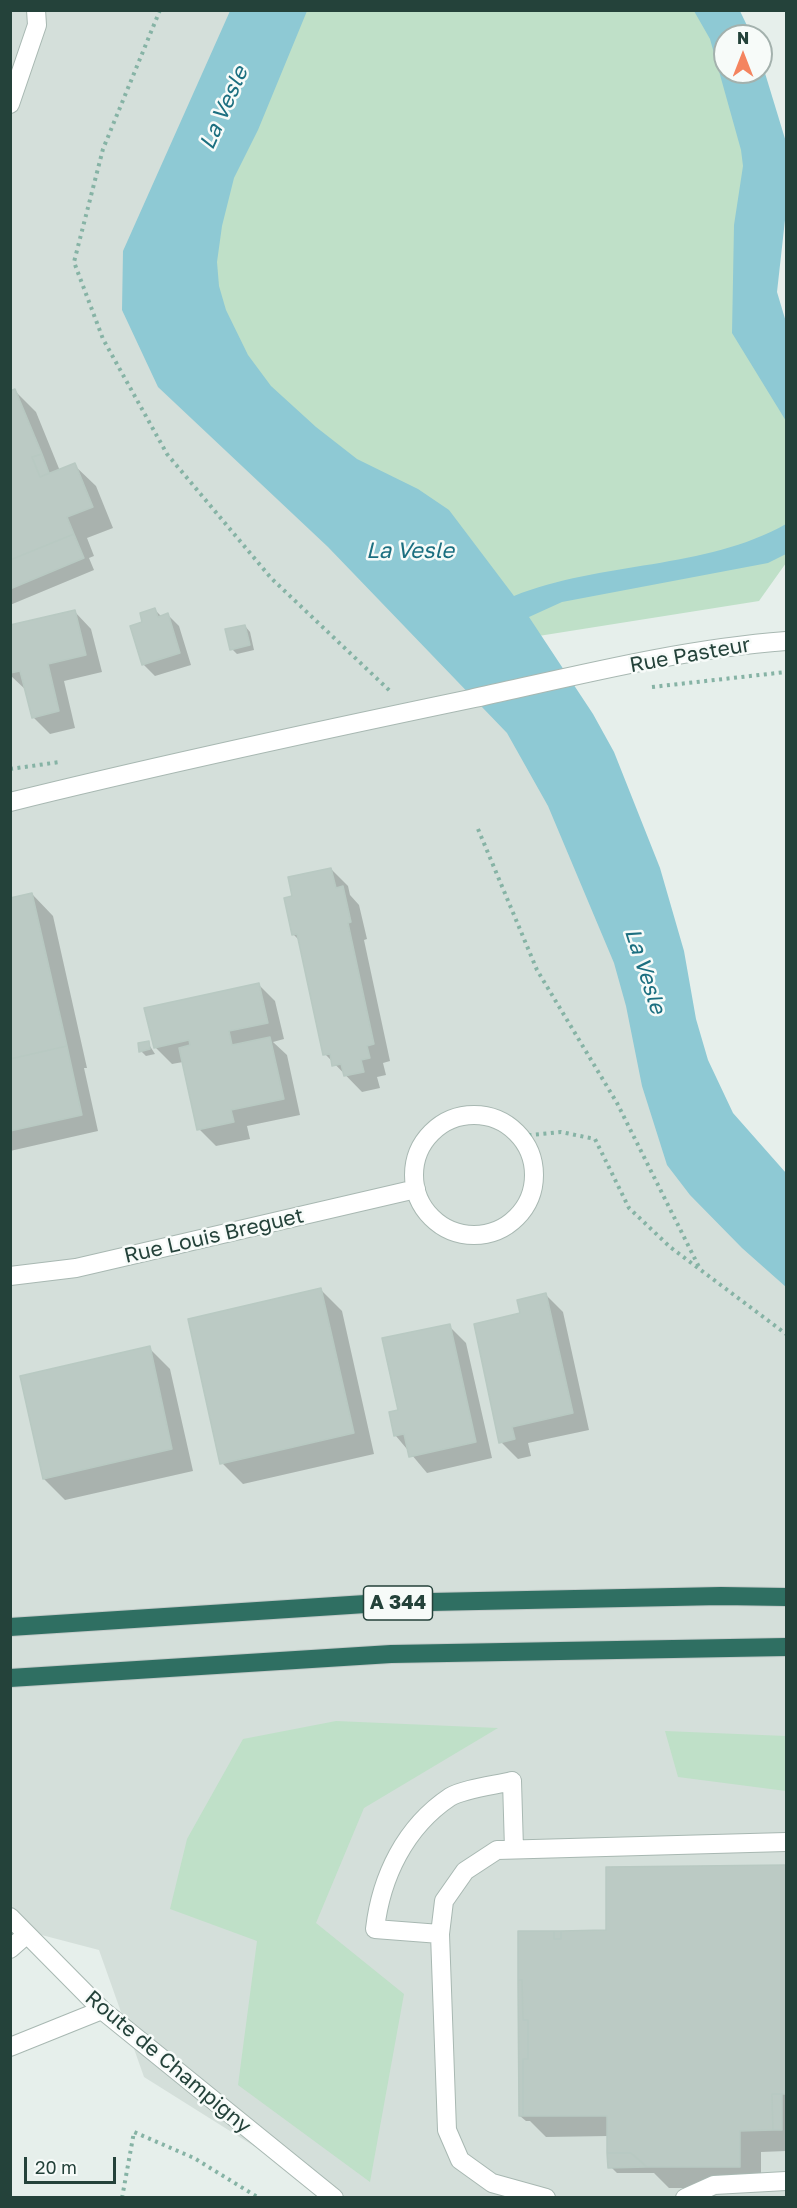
<!DOCTYPE html>
<html>
<head>
<meta charset="utf-8">
<style>
	body { margin:0 }
	#map { position:relative; width:797px; height:2208px; overflow:hidden; background:#e6efeb; font-family:"Golos Text",sans-serif }
	canvas { display:block }
	.frame { position:absolute; inset:0; border:12px solid #24423a; pointer-events:none }
	.north { position:absolute; left:713px; top:24px; width:60px; height:60px; box-sizing:border-box; background:#f7fbf9; border:2px solid #a3b1ad; border-radius:50%; rotate:0deg; font-size:16px; font-weight:700; line-height:24px; text-align:center; color:#24423a }
	.north::after { content:''; display:block; margin:auto; width:21px; height:27px; background:#f4845f; clip-path:polygon(50% 0,100% 100%,50% 72%,0 100%) }
	.scale { position:absolute; left:24px; top:2157px; width:92px; height:27px; box-sizing:border-box; border:3px solid #24423a; border-top:0; padding-left:8px; font-size:18px; line-height:21px; white-space:nowrap; color:#24423a; -webkit-text-stroke:4px #f7fbf9; paint-order:stroke }
</style>
</head>
<body>
<div id="map">
<canvas width="797" height="2208"></canvas>
<div class="frame"></div>
<div class="north">N</div>
<div class="scale">20 m</div>
</div>
<script>
const c = document.querySelector('canvas').getContext('2d');
c.lineJoin = 'round';
function fillPath(path, color) { c.fillStyle = color; c.fill(path, 'evenodd'); }
function trace(path, color, width, dash) { c.strokeStyle = color; c.lineWidth = width; c.lineCap = dash ? 'butt' : 'round'; c.setLineDash(dash || []); c.stroke(path); }
function write(font, color, halo, rows, align = 'center') {
  c.font = font + ' "Golos Text",sans-serif'; c.lineWidth = 5; c.setLineDash([]); c.textBaseline = 'middle'; c.strokeStyle = halo; c.fillStyle = color; for (const [text, x, y, turn = 0] of rows) {
    c.save(); c.translate(x, y); c.rotate((+turn || 0) * Math.PI / 180); c.textAlign = isNaN(turn) ? turn : align; if (halo) c.strokeText(text, 0, 0); c.fillText(text, 0, 0); c.restore();
  }
}
fillPath(new Path2D(`
	M10,11h259l351,828 108,312 58,48v998h-451l-191,-120 -45,-127 -88,-23z`), '#d4dfda');
fillPath(new Path2D(`
	M269,11h446l10,25v36h10l27,255 24,49v187l-27,38 -296,47 -325,-367z
	M336,1721l162,7 -134,80 -48,115 88,71 -34,188 -132,-97 19,-144 -87,-32 17,-70 56,-100z
	M665,1731l121,5v55l-108,-14z`), '#bfe0c8');
fillPath(new Path2D(`
	M230,11h77l-49,119 -24,48 -12,48 -5,36 2,24 7,24 22,45 23,31 45,41 41,32 61,30 31,21 65,86c87,-35 191,-26 272,-72v30l-18,9 -206,39 -33,15 64,97 21,38 46,116 24,83 12,68 12,41 25,53 53,60v114l-44,-39 -52,-53 -23,-30 -25,-79 -16,-80 -12,-43 -66,-157 -41,-73 -179,-186 -170,-160 -36,-77 1,-59z
	M694,11h46l12,25h-27v36h36v-12l25,82v69l-9,81 9,30v99l-54,-88 2,-108 9,-59 -2,-16 -31,-111z`), '#8ec9d4');
fillPath(new Path2D(`
	M15,391l21,21 24,59 14,-6 22,21 17,42 -26,10 7,18 -5,2 5,12 -84,35v-213z
	M154,609l8,8 6,-2 11,11 12,39 -36,11 -12,-12 1,-41z
	M75,612l16,17 11,43 -38,9 11,47 -25,6 -17,-17 -6,-26 -17,-16v-48z
	M245,626l5,6 4,18 -17,4 -5,-5z
	M331,869l17,17 2,9 9,10 8,34 -3,1 26,121 -7,2 3,12 -9,2 3,11 -18,4 -37,-38 -25,-113 -7,-7 1,-37z
	M32,894l21,22 34,152h-3l14,63 -88,20v-252z
	M258,984l17,17 9,38 -11,3 14,13 13,60 -53,11 3,13 -34,7 -17,-17 -16,-67 -11,2 -17,-17z
	M148,1043l7,11 -9,2 -5,-5z
	M321,1290l21,21 32,143 -131,30 -21,-21z
	M546,1295l17,17 26,118 -61,13 3,13 -13,3 -17,-17 21,-128z
	M449,1326l17,17 26,115 -65,15 -31,-37 4,-25z
	M149,1348l21,21 23,102 -128,29 -21,-21z
	M786,1867v284l-25,1v36h-92l-15,-15h-37l-6,-6 -2,-31 -63,1 -16,-16h-4l-6,-5 88,-184 -1,-63z`), '#0003');
const building = new Path2D(`
	M15,389l27,65 -10,3 8,20 35,-14 18,44 -26,10 7,17 -64,26v-169z
	M42,454l7,19 -9,4 -8,-20z
	M74,534l10,24 -74,31v-29z
	M155,608l3,9 10,-4 12,40 -38,12 -12,-39 12,-4 -2,-9z
	M75,610l11,45 -38,9 11,47 -27,7 -12,-47 -10,2v-48z
	M245,625l5,20 -20,5 -5,-21z
	M331,868l5,20 7,-2 8,36 -3,1 26,121 -7,2 3,12 -9,2 3,12 -20,4 -3,-12 -9,2 -2,-12 -7,1 -26,-121 -5,1 -8,-37 8,-2 -4,-19z
	M32,893l35,153 -57,13v-161z
	M259,983l9,40 -39,8 3,14 38,-8 14,62 -53,11 3,12 -37,8 -18,-82 11,-3 -1,-5 -35,8 -10,-40z
	M149,1041l1,8 -11,3 -1,-9z
	M67,1046l15,69 -72,16v-72z
	M321,1288l33,145 -134,31 -32,-145z
	M546,1293l27,120 -61,14 3,12 -16,4 -25,-119 46,-11 -3,-13z
	M450,1324l26,118 -67,15 -5,-23 -10,2 -5,-24 9,-2 -16,-72z
	M150,1346l22,103 -129,30 -23,-103z
	M786,1865v229h-14l1,36 -33,1v36h-93l-16,-14h-24v-37h-84v-57h5v-39h-5l-1,-40h-4v-49h36v8h7v-8l45,-1v-63z
	M554,1931h7v8h-7z
	M518,1980h4l1,40h5v39h-5v57h-4z
	M772,2094h10v36h-9z
	M607,2153h24l16,14 -39,1z`);
fillPath(building, '#bbcac4');
trace(building, '#b8c9c2', 1.5);
const minor = new Path2D(`
	M10,104l27,-79 -1,-15
	M10,802c153,-38 307,-71 460,-103 105,-23 210,-50 316,-58
	M414 1175a60 60 0 1 1 120 0a60 60 0 1 1-120 0Z
	M10,1276l66,-8 340,-79
	M10,1917l92,93 232,188
	M440,1934l-65,-5c6,-52 30,-102 75,-132 13,-8 46,-12 62,-16l2,68
	M10,1949l16,-14
	M10,2047l92,-37
	M546,2198l-54,-15 -32,-23 -13,-30 -7,-196 4,-33 21,-30 32,-21 289,-8
	M685,2198l29,-13 72,-4`);
const highway = new Path2D(`
	M10,1627l371,-24 340,-7 65,1
	M10,1678l381,-24 395,-7`);
trace(minor, '#a8b8b2', 20);
trace(highway, '#c2cac8', 20);
trace(new Path2D(`
	M160,10l-57,139 -29,113 29,77 64,115 104,124 119,113
	M652,687l134,-15
	M10,769l50,-7
	M478,829l59,141 80,133 83,166
	M521,1136l40,-4 34,7 34,69 41,39 116,87
	M122,2198l12,-66 60,26 65,40`), '#86b3a5', 4, [3, 4.5]);
trace(minor, '#fff', 18);
trace(highway, '#2f6f62', 18);
for (const [x, y, w] of [
	[398,1603,69]
]) { const box = new Path2D(); box.roundRect(x - w / 2, y - 17, w, 34, 4.5); c.fillStyle = '#f7fbf9'; c.fill(box); trace(box, '#24423a', 1.5); }
write('bold 20px', '#24423a', null, [
	["A 344",398,1603]
]);
write('21px', '#24423a', '#f7fbf9', [
	["Rue Pasteur",690,655,-10],
	["Rue Louis Breguet",214,1236,-13],
	["Route de Champigny",168,2062,40]
]);
write('italic 22px', '#1c6f80', '#f7fbf9', [
	["La Vesle",224,108,-66],
	["La Vesle",410,551],
	["La Vesle",645,971,72]
]);
</script>
</body>
</html>
